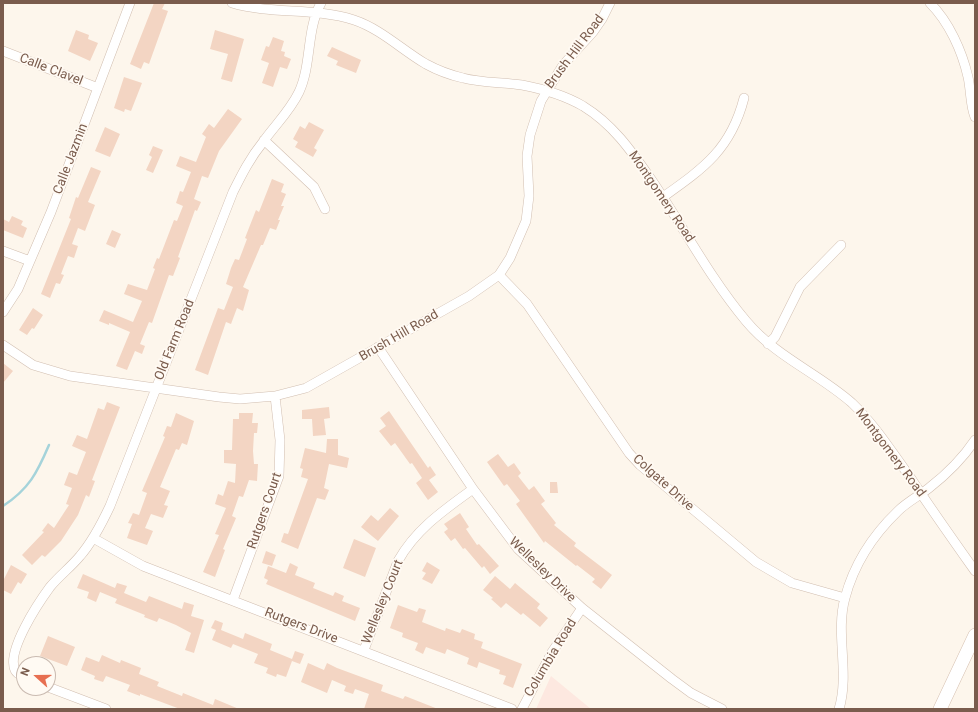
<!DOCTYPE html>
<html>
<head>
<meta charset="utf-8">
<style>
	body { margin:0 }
	#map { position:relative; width:978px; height:712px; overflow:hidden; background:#fdf6ec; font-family:Roboto,sans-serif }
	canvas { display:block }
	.frame { position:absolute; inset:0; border:4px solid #7a5c4d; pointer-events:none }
	.north { position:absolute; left:16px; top:656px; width:40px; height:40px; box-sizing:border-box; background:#fffaf3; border:1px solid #cabbb1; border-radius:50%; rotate:291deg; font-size:11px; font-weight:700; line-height:16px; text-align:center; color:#7a5c4d }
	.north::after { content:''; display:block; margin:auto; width:14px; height:18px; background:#e76f51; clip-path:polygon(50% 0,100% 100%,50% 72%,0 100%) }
</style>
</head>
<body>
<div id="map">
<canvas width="978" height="712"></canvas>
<div class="frame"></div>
<div class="north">N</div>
</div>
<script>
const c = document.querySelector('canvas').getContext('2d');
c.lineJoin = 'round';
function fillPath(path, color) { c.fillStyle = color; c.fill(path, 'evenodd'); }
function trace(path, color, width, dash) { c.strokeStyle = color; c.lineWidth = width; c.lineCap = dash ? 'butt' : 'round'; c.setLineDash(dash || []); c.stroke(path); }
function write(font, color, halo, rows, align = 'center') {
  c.font = font + ' Roboto,sans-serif'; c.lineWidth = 3.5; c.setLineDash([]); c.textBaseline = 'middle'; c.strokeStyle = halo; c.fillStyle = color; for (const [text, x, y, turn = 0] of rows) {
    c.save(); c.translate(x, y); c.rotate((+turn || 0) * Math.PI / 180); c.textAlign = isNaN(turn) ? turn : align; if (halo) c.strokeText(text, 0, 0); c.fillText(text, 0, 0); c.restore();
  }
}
fillPath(new Path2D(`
	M551,676l40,33h-55z`), '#fde8e0');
trace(new Path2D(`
	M3,506c26,-17 34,-33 46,-61`), '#a5d3da', 2.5);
fillPath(new Path2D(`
	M154,3h11l-3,6 6,2 -19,53 -5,-2 -3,7 -11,-5z
	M76,30l13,5 -1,4 10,4 -8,18 -22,-10z
	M215,30l29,9 -12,43 -11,-3 7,-25 -18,-5z
	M273,37l11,4 -3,10 4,1 -1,4 7,3 -4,10 -7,-2 -7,20 -11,-4 7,-20 -8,-3 5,-14 3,1z
	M332,47l29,13 -5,13 -20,-8 2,-4 -11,-5z
	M124,77l18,6 -11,28 -6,-2 -1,3 -10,-4z
	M228,109l14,10 -23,32 -11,27 -6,-2 -8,23 7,3 -4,9 -2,-1 -17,47 2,1 -7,18 -4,-1 -17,48 -3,-1 -9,22 5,2 -3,8 -7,-3 -8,19 -11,-4 14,-34 -21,-9v2l-10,-4 5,-11 29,12 9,-21 -18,-7 4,-10 19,6 8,-21 -2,-1 4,-10 2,1 15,-39 3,1 6,-15 -7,-3 4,-12 3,1 8,-20 -15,-6 4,-10 16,6 10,-25 -4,-3 7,-10 5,4z
	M309,122l15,8 -10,18 3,2 -4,7 -18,-10 3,-5 -5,-3 7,-13 5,3z
	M105,127l15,7 -10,23 -15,-6z
	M153,146l10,4 -10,23 -7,-3 6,-13 -3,-2z
	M91,167l10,4 -13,31 7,3 -10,26 -7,-3 -6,16 6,2 -4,12 -6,-2 -7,18 3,1 -4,9 -4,-1 -6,15 -9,-4 30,-75 -2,-1 7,-21 2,1z
	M272,179l12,5 -3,8 5,2 -5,12h3l-6,14h2l-4,10 -6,-2 -7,17h-2l-18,42 6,3 -6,21 -6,-3 -6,16 -5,-2 -18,53 -13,-5 23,-62 6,2 9,-23 -7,-3 5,-16 4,-9 4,1 8,-21 -2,-1 11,-28 3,2z
	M12,216l11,5 -2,4 6,3 -4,10 -20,-8v-11l6,3z
	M112,230l9,4 -6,14 -9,-4z
	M33,308l10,7 -9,14 -2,-1 -5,7 -8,-5z
	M3,363l10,8 -10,12z
	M107,402l13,5 -28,73 3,1 -6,16 -3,-2 -8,20 -17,26 -16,16 -3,-2 -10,10 -10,-10 22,-23 -2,-1 6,-8 6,5 15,-23 -3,-1 6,-16 -8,-3 5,-13 8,3 9,-23 -14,-6 5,-11 10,4 11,-31 6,2z
	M329,407l1,11 -6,1 2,16 -13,1 -1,-17h-10v-9z
	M389,411l39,57 2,-2 6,9 -7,5 9,12 -10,8 -12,-17 6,-5 -10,-15 -2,1 -15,-21 -4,3 -12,-15 7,-5 -6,-8z
	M176,413l18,8 -7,24 -5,-2 -3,7 -3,-1 -16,38 10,4 -6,14 4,1 -5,12 -12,-4 -6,14 8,3 -6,14 -20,-7 5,-14 -4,-1 5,-10 6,2 8,-22 -5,-2 23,-54 -2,-1 4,-10 4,1z
	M239,413h14l-1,10h6l-1,10h-3l-1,18 1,13h4l-1,17 -8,-1 -6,17 -4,-1 -7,20 4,2 -13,31 2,1 -10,27 -12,-5 16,-37 -4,-1 11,-26 -11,-4 3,-10 5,2 5,-15 7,2 1,-19 -12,-1v-13h8l1,-31h6z
	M327,439h11v16l11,3 -2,10 -18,-4 -5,24 5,2 -4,10 -8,-2 -19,51 -17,-7 3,-9 4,1 20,-55 -7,-2 2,-8 -3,-1 5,-20 21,5z
	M498,454l10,13 6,-4 7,10 -3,3 11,14 5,-4 11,15 -4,3 15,19 -2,2 22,18 -2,3 38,29 -11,14 -9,-7 3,-3 -18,-14 -1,1 -31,-25 -1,2 -28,-39 4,-3 -13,-17 -3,2 -17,-24z
	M550,482h7l1,11h-8z
	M390,508l9,8 -21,25 -17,-14 10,-12 7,6z
	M460,513l9,14 -3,2 11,16 2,-1 20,22 -9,8 -6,-8 -2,2 -17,-20 -2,1 -8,-11 -4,3 -7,-9 4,-3 -4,-5z
	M354,539l22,9 -11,29 -22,-9z
	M266,551l10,4 -4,11 -10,-3z
	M427,562l13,8 -8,14 -10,-5 4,-6 -4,-2z
	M290,563l8,4 -3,8 20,8 -2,5 20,8 2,-4 9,4 -2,5 18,7 -5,13 -89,-37 2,-4 -4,-2 4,-12 18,7z
	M11,565l16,9 -6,10 -3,-2 -7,12 -8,-4v-9z
	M83,574l32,14 2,-5 10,3 -3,7 22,9 3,-6 33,13 2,-7 10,3 -3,11 13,4 -10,33 -9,-3 6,-17 -15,-8 -17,-7 -2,4 -13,-5 1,-2 -30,-12 2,-4 -17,-7 -4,10 -9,-4 2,-6 -12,-4z
	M495,576l15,13 5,-6 25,21 -3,4 11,10 -8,9 -17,-14 -2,2 -15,-12 -5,5 -10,-9 2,-1 -10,-8z
	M398,605l19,7 2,-4 7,2 -4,12 23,9 1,-3 14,5 2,-4 13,5 -1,5 9,3 -2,6 41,16 -9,24 -10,-4 3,-8 -7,-2 1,-4 -21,-8 -2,6 -10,-4 2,-6 -22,-9 -2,5 -19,-7 -3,7 -8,-4 3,-7 -16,-6 1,-4 -13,-5z
	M215,620l8,3 -2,7 22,9 2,-6 27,11 -2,6 22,9 3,-8 9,3 -4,10 -8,-3 -6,16 -9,-3 -1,3 -10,-4 2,-5 -14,-5 4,-9 -25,-10 -2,4 -19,-8 4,-10 -5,-2z
	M48,636l27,11 -8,19 -27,-10z
	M102,655l18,8 1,-3 20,8 -2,6 20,8 -2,4 25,10 1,-3 30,12 2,-6 24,10h-59l-40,-15v2l-13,-5 3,-6 -24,-9 -3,6 -9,-3 1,-3 -14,-6 5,-13 13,5z
	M308,663l16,7 3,-7 10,5 46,17 -2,6 22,8 2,-3 33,13h-74l5,-15 -14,-5 -2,5 -9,-3 2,-5 -14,-6 -5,13 -26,-11z`), '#f3d5c3');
const minor = new Path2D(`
	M232,3c40,12 83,4 122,17 27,9 48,30 72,44 11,6 24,11 37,14 19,5 39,4 59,7 21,4 42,10 61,21 31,19 49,46 70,76 31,46 57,96 93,139 30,36 72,52 106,82 22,21 40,49 58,74 21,32 43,63 65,94
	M930,3c19,19 32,48 38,74 3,13 2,28 7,40
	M3,51l95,37
	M264,140l50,47 11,22
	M663,197c41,-29 68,-48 81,-99
	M3,251l27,10
	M499,275l28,29 102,149 11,12 116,97 36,21 53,15
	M3,312l15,-23 33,-77 79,-209
	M768,344l7,-7 25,-50 41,-42
	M3,345l30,20 37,11 149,21 21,2 35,-3 31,-8 163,-92 30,-21 11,-17 16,-37 3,-25 -2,-40 3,-21 11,-34 22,-36 30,-33 9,-13 8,-16
	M378,347l95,142 45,60 64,59 90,71 19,14 31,16
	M93,538l50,28 369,143
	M233,600l46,-124 1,-36 -5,-44
	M364,650l34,-89c18,-32 46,-51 75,-72
	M24,677c-4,-2 -7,-3 -9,-7 -9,-19 24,-68 35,-83 9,-11 21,-20 30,-31 13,-15 22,-33 30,-50l123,-314c9,-18 17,-34 30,-50 12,-17 27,-31 36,-50 13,-28 7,-62 22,-89
	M48,687l58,22
	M522,709l30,-57 30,-44
	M839,709c11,-37 -4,-75 6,-111 9,-34 28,-63 53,-87 9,-9 21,-15 31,-23 18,-14 34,-30 46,-48`);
const secondary = new Path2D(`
	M940,709l35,-74`);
trace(minor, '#d1beb0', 10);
trace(secondary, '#d6c0b0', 14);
trace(minor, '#fff', 9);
trace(secondary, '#fff', 13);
write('13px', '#7a5c4d', '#fffaf3', [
	["Brush Hill Road",575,52,-53],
	["Calle Clavel",51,70,21],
	["Calle Jazmin",71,159,-69],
	["Montgomery Road",661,197,56],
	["Brush Hill Road",399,336,-30],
	["Old Farm Road",175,340,-68],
	["Montgomery Road",890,453,53],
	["Colgate Drive",663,483,42],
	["Rutgers Court",265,511,-71],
	["Wellesley Drive",542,570,44],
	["Wellesley Court",383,602,-68],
	["Rutgers Drive",301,626,21],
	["Columbia Road",551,658,-59]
]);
</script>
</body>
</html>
